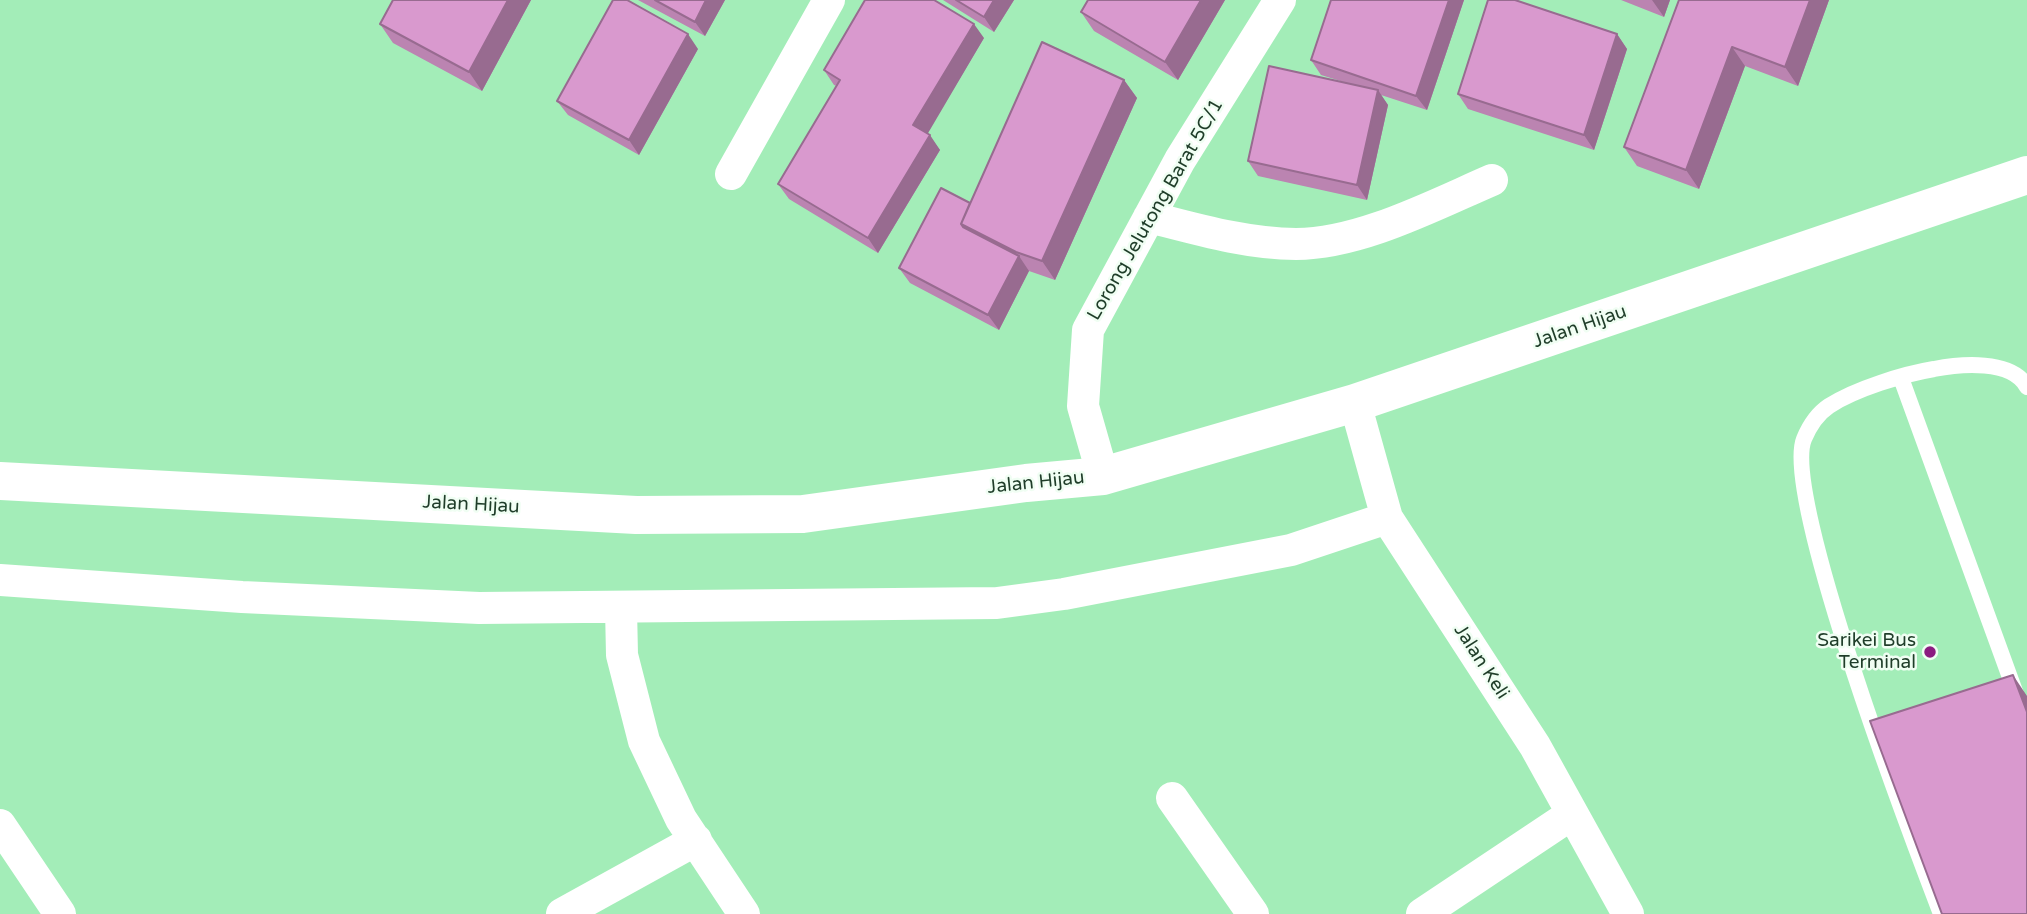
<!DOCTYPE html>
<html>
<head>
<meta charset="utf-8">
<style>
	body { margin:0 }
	canvas { display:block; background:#a3edb8 }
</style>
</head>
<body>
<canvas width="2027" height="914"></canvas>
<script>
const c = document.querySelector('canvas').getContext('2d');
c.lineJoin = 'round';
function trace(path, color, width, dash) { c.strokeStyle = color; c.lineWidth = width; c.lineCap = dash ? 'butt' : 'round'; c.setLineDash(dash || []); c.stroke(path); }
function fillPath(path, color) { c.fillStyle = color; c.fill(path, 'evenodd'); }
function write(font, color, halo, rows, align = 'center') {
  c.font = font + ' "Varela Round",sans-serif'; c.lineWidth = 5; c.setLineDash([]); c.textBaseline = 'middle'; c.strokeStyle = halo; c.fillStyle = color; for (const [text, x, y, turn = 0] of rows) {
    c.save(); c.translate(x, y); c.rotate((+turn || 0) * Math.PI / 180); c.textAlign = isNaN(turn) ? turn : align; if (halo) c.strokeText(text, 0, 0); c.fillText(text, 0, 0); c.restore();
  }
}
trace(new Path2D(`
	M1901,378l115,316
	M1941,914c-28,-73 -160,-419 -137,-475 5,-12 13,-25 25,-33 26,-17 75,-32 105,-37 26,-5 78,-10 93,18`), '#fff', 16);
trace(new Path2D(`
	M731,174l98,-174
	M1149,217c47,12 98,27 147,27 64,0 138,-39 196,-64
	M1355,403l32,115 148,228 93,168
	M1103,476l-20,-70 5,-76 92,-170 100,-160
	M0,580l242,17 237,11 518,-5 67,-9 227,-44 96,-32
	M621,608l1,47 22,86 37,78 63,95
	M1172,798l81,116
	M0,825l60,89
	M562,914l134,-74
	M1422,914l150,-100`), '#fff', 32);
trace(new Path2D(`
	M0,481l636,34 167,-1 223,-31 77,-7 252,-73 672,-228`), '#fff', 38);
fillPath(new Path2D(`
	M393,0h138l-49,91 -89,-48 -13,-19z
	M638,0h87l-20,36z
	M943,0h71l-20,32z
	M1088,0h137l-47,80 -84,-49 -13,-19z
	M1331,0h133l-37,110 -46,-15 7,10 -21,95 -109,-24 -10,-15 99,-78 -26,-8 -10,-15z
	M1621,0h49l-6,17z
	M1679,0h150l-31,86 -53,-20 -46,123 -62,-23 -13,-19z
	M1617,34l10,15 -33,101 -126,-41 -10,-15z
	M984,38l-57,95 13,17 -62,103 -89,-54 -11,-15 59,-98 -3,-1 -10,-15z
	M698,49l-59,106 -71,-40 -11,-14z
	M1124,80l13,18 -82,182 -26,-9 -30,59 -89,-47 -11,-15 71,-65z`), '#bb84b1');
fillPath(new Path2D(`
	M508,0h23l-49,91 -13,-19z
	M706,0h19l-20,36 -10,-14z
	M994,0h20l-20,32 -10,-15z
	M1201,0h24l-47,80 -13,-18z
	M1449,0h15l-37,110 -11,-14z
	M1652,0h18l-6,17z
	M1810,0h19l-31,86 -13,-19z
	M974,24l10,14 -60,102 -11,-15z
	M688,34l10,15 -59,106 -10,-15z
	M1617,34l10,15 -33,101 -10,-15z
	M1732,47l13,19 -46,123 -13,-19z
	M1124,80l13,18 -82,182 -13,-19z
	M1378,90l10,15 -21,95 -10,-15z
	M930,135l10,15 -62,103 -10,-15z
	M1019,256l10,15 -30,59 -11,-15z
	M2013,675l14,21v16z`), '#986b90');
const building = new Path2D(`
	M393,0h115l-39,72 -89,-48z
	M613,0h14l61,34 -59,106 -72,-39z
	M655,0h51l-11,22z
	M865,0h69l40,24 -61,101 17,10 -62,103 -90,-54 62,-104 -16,-10z
	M956,0h38l-10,17z
	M1088,0h113l-36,62 -84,-50z
	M1331,0h118l-33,96 -105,-36z
	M1488,0h27l102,34 -33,101 -126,-41z
	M1679,0h131l-25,67 -53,-20 -46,123 -62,-23z
	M1042,42l82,38 -82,181 -26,-9 -55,-28z
	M1269,66l109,24 -21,95 -109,-24z
	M941,188l29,15 -9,21 2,3 56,29 -31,59 -89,-47z
	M2013,675l14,37v202h-85l-72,-193z`);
fillPath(building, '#d999ce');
trace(building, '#986b90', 2);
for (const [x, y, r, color] of [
	[1930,652,7,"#8b1c80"]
]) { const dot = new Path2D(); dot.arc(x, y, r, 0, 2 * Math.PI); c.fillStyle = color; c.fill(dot); trace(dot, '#f0fef3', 2.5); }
write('19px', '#1f3d29', '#f0fef3', [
	["Lorong Jelutong Barat 5C/1",1156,210,-60],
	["Jalan Hijau",1580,327,-19],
	["Jalan Hijau",1036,483,-6],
	["Jalan Hijau",471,505,3],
	["Jalan Keli",1481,662,57]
]);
write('19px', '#1f3d29', '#f0fef3', [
	["Sarikei Bus",1916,641],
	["Terminal",1916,663]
], 'right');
</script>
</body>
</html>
